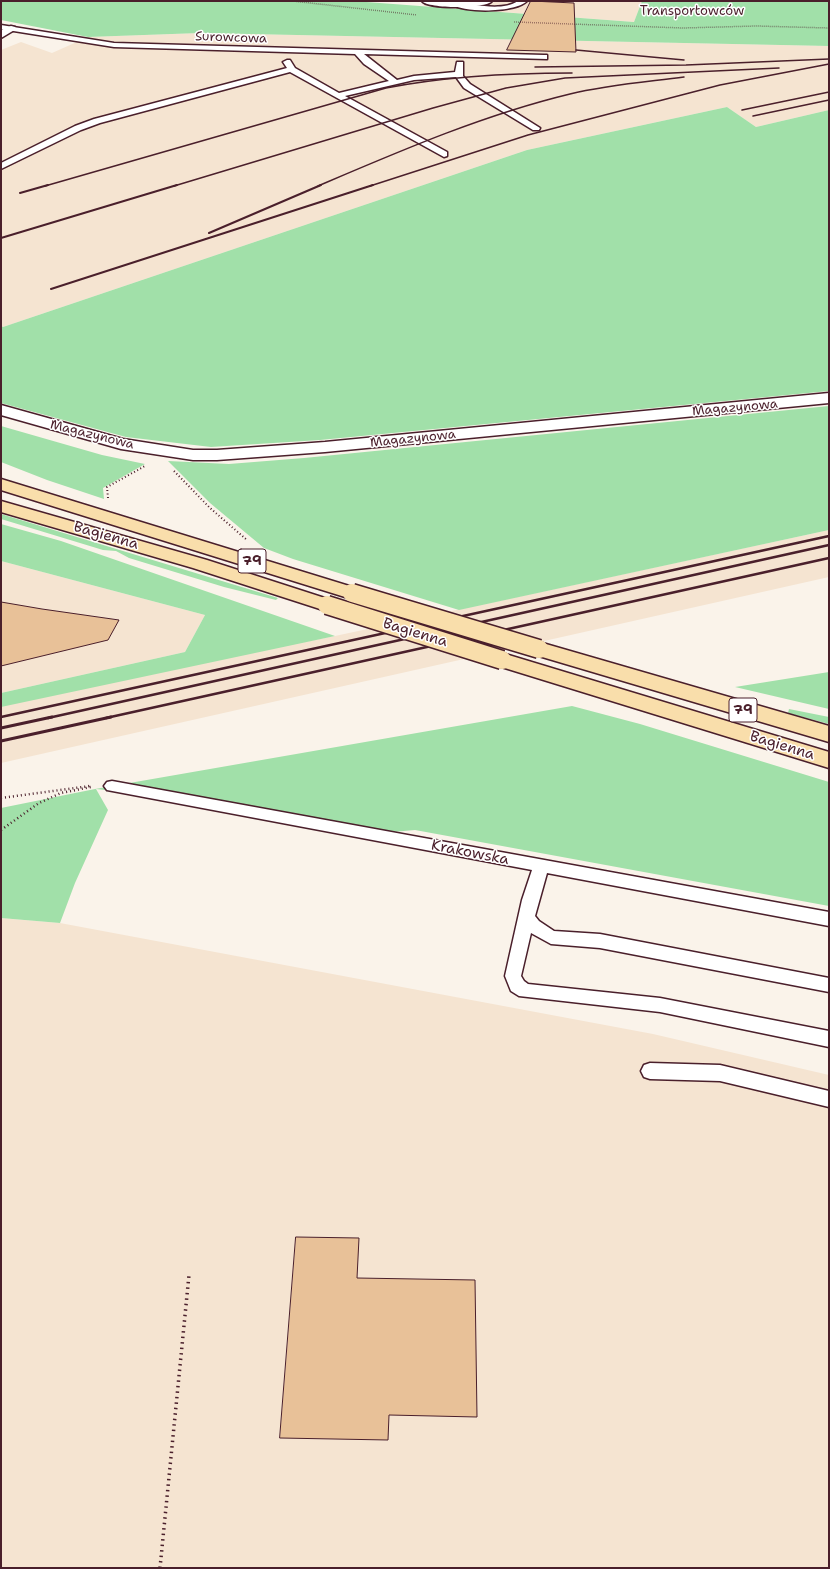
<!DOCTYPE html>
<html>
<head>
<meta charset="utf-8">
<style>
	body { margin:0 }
	#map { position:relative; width:830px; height:1569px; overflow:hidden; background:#faf3ea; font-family:"Shantell Sans",sans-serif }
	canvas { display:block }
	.frame { position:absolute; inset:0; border:2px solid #4a1f2b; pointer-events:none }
</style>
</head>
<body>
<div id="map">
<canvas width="830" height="1569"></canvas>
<div class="frame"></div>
</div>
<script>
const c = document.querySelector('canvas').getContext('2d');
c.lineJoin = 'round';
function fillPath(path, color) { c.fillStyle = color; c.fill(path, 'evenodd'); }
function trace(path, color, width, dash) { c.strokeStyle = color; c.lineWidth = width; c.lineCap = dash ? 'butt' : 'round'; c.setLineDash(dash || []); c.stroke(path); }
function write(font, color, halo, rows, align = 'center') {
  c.font = font + ' "Shantell Sans",sans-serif'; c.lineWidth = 3; c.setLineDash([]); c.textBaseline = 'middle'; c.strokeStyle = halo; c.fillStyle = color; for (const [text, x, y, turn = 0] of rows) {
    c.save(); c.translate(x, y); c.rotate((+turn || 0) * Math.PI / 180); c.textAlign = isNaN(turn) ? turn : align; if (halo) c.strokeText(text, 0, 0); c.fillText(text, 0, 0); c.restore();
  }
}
fillPath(new Path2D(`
	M429,1h213l-8,21 -211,-16z
	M200,33l629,13v64l-73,17 -29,-20 -200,43 -524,177 -2,-1v-276l20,-8 31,11 36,-16z
	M829,530v47l-828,186v-62l334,-65z
	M1,561l204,54 -20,37 -184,41z
	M1,918l59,5 593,111 176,41v493h-828z`), '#f5e4d1');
fillPath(new Path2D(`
	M1,1h352l281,21 8,-21h187v45l-629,-13 -112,4 -87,-17z
	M727,107l29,20 73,-17v281l-509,49 -109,7 -85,-10 -125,-34v-77l2,1 524,-177z
	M829,406v124l-370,80 -166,-51 -29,-11 -54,-45 -42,-42 61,3 75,-6z
	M1,426l101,29 43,9 -42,24 1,11 -57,-19 -46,-18z
	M1,514l277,84 -2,2 -52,-13 -95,-29 -13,-7 -13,-1 -102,-31z
	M1,524l60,17 274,95 -334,71v-14l184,-41 20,-37 -204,-54z
	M829,672v37l-94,-22z
	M572,706l68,18 189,58v124l-414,-76 -23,2 -147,-26 -149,-17 12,21 -33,73 -15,40 -59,-5v-110l94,-19z
	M789,709l40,8v7l-41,-11z`), '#a1e0a9');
const building = new Path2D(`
	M531,1l43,2 2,49 -69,-2z
	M1,602l41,7 77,11 -11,20 -107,26z
	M296,1237l63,1 -2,40 118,2 2,137 -88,-2 -1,25 -108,-2z`);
fillPath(building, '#e8c198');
trace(building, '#4a1f2b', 1);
const service = new Path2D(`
	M518,1h9c-12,12 -64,12 -76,3l4,-2c19,2 46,10 63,-1z
	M1,25l113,18 430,12h3v4l-183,-5 33,26 17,-4 41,-4 2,-10h6v14l7,8 70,44 -1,2h-6l-69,-42 -8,-11 -42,3 -69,16 102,56v4l-3,1 -154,-85 -190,51 -19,7 -80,39v-6l74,-37 19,-7 193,-51 -4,-6 4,-2h3l5,8 44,25 50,-12 -25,-17 -9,-10 -241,-7 -113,-18z
	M112,781l717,131v14l-282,-53 -12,43 4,5 15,10 46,3 229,44v14l-229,-44 -49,-4 -20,-11 -10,43 3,5 4,3 132,14 169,33v16l-169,-35 -141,-16 -8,-5 -6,-15 17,-76 10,-30 -425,-80 -3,-4 3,-4z
	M650,1063l70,2 109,26v16l-109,-26 -70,-2 -6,-2 -3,-6 3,-6z`);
const minor = new Path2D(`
	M422,1h70c-6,8 -64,8 -70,0z
	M11,26l4,1 1,2 -15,9v-8z
	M829,393v10l-504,49 -108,8h-24l-72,-11 -120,-34v-10l122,34 70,11h24l108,-8z`);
const primary = new Path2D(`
	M1,479l358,110 3,4 -3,4 -7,2 -7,-2 -344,-107z
	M1,501l206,59 127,41 3,4 -3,4 -7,2 -7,-2 -127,-41 -192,-56z
	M539,642l290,84v16l-297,-88 -3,-5 3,-5z
	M502,653l327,99v16l-334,-103 -3,-5 3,-5z`);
trace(service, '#4a1f2b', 3);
trace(minor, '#4a1f2b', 3);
trace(primary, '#4a1f2b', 3);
trace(new Path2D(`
	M292,1l125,14
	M514,22l169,6 73,-2 73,2`), '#4a1f2b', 1.5, [0.5, 1.5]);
trace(new Path2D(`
	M174,471l36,37 37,32
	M108,498l-1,-11 38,-21`), '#4a1f2b', 2, [1, 2.5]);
trace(new Path2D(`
	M1,798l89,-12
	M1,830l38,-27 22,-10 30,-6`), '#4a1f2b', 2.5, [1, 3]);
trace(new Path2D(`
	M160,1568l29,-293`), '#4a1f2b', 3.5, [1.5, 4]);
fillPath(service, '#fff');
fillPath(minor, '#fff');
fillPath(primary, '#f9deab');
trace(new Path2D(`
	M576,50l108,10
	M535,67l151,-2 143,-6
	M742,110l87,-18
	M753,116l76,-16
	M45,186l341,-98c62,-12 123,-15 186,-15
	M174,186l259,-78 73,-20 59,-10 214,-10
	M318,186c82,-35 165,-71 252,-92 37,-9 76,-12 114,-17
	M370,186l158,-51 192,-50 109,-21`), '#4a1f2b', 1.5);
trace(new Path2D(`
	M20,193l28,-8
	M209,233l112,-48
	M1,238l176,-53
	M51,289l322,-104`), '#4a1f2b', 2);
trace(new Path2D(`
	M1,717l828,-181
	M48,718l781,-173
	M106,718l723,-160`), '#4a1f2b', 2.5);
trace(new Path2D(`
	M1,728l51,-11
	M1,741l110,-24`), '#4a1f2b', 3);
const primaryBridge = new Path2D(`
	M352,593l187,56
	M327,605l175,55`);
trace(primaryBridge, '#4a1f2b', 21, []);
trace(primaryBridge, '#f9deab', 18);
write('13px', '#4a1f2b', '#fff', [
	["Transportowców",692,12],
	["Surowcowa",231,38,2],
	["Magazynowa",735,408,-5],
	["Magazynowa",92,435,14],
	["Magazynowa",413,439,-6]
]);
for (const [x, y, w] of [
	[252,561,28],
	[743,710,28]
]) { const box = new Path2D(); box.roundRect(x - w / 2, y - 12, w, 24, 3); c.fillStyle = '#fff'; c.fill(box); trace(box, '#4a1f2b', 1); }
write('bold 14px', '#4a1f2b', null, [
	["79",252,561],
	["79",743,710]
]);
write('15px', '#4a1f2b', '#fff', [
	["Bagienna",106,536,16],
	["Bagienna",415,633,17],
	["Bagienna",782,746,17],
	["Krakowska",470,853,11]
]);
</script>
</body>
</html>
